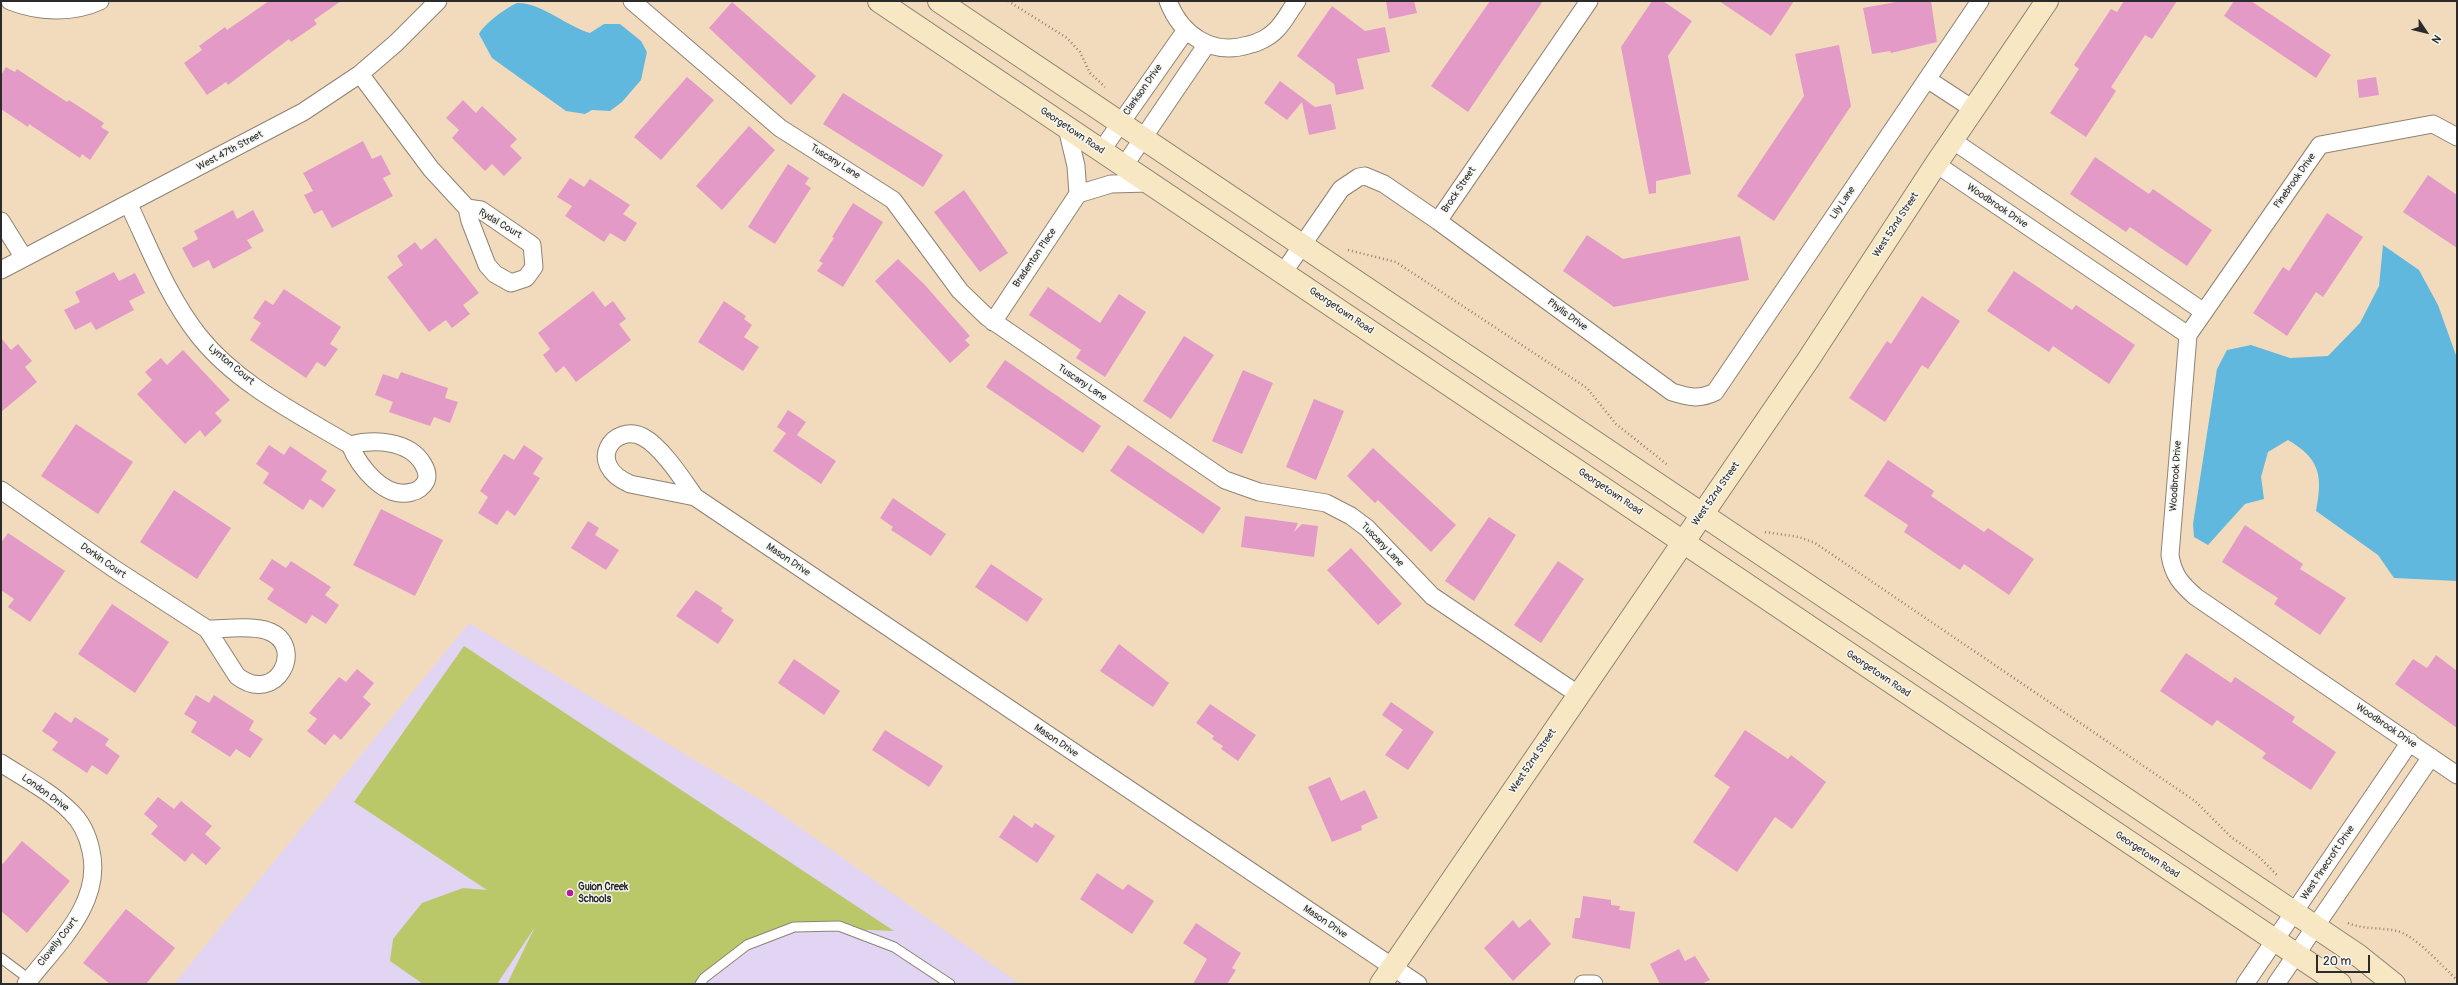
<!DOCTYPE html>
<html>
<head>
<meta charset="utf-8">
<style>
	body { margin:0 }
	#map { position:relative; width:2458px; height:985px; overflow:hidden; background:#f2dbbc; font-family:Pangolin,sans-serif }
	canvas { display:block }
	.frame { position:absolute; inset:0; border:2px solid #2b2b2b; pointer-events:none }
	.north { position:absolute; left:2406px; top:12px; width:40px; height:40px; -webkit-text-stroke:3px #f6f6f2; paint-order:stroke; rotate:125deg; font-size:11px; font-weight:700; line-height:16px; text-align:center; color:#2b2b2b }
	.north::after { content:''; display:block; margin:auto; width:14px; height:18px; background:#2b2b2b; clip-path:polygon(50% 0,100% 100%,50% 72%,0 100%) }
	.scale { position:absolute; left:2316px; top:955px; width:54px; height:18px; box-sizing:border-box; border:2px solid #2b2b2b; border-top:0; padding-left:5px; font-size:12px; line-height:14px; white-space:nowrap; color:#2b2b2b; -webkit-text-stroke:3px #f6f6f2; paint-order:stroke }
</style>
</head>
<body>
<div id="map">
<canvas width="2458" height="985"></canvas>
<div class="frame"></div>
<div class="north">N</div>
<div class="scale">20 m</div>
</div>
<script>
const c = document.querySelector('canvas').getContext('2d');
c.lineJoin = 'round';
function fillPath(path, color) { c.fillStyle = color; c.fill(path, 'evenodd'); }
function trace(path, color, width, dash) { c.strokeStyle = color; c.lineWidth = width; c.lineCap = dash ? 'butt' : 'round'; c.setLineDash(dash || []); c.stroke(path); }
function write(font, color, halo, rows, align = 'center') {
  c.font = font + ' Pangolin,sans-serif'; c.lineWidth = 3; c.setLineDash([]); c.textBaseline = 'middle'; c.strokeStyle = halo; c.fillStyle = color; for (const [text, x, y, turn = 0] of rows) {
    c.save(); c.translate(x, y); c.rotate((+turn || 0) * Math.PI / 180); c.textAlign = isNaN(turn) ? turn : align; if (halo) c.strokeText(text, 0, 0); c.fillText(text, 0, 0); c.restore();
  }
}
fillPath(new Path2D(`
	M469,623l295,179 256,182h-846z`), '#e2d4f3');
fillPath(new Path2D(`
	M464,646l430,285 -100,-4 -48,18 -46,39h-193l28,-57 -38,57h-74l-33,-23 3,-22 29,-36 41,-15 24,2 -133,-88z`), '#bbc86a');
fillPath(new Path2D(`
	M517,3c23,-1 51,24 73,30l14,-9h16l21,17 6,11 -6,28 -19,22 -12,9 -18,-1 -7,4 -19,-3 -74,-53 -13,-24c5,-10 28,-27 38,-31z
	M2383,245l36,25 19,35 19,53v223l-63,-3 -16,-23 -62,-44c7,-36 4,-52 -28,-71l-20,12 -7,25 3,22 -19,5 -37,41 -14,-8 -1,-13 24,-155 10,-19 24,-5 39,13 38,-2 32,-33 19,-37z`), '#61b8de');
fillPath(new Path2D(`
	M269,1h72l-27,19 3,4 -26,18 -2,-3 -61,46 -2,-3 -19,13 -23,-32 18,-13 -3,-4 26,-19 2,3z
	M1386,1h28l3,12 -28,6z
	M1490,1h53l-75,111 -37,-26z
	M1652,1h11l29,20 -24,35 23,118 -35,7v12l-7,1 -28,-147z
	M1719,1h75l-23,35z
	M1901,1h30l6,41 -46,11 -1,-2 -18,3 -9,-46z
	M2124,1h53l-25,38 -7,-4 -34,52 5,4 -30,46 -36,-24 29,-44 -5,-4 37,-56 6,3z
	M2234,1h17l80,54 -15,23 -92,-62z
	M732,2l84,74 -25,29 -82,-77z
	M1332,6l33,25 20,-4 5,25 -33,7 7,30 -28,6 -2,-11 -37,-28z
	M1839,45l12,61 -77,115 -37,-25 67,-100 -9,-42z
	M6,67l9,5 2,-3 50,33 2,-2 35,23 -3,4 8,5 -19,28 -8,-6 -2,4 -51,-34 -1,3 -27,-18v-34z
	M687,77l27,23 -53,60 -27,-23z
	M2376,77l3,18 -20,3 -2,-18z
	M1280,81l35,26 16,-3 5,25 -27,6 -7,-33 -15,18 -23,-17z
	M843,93l100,62 -20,32 -100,-63z
	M463,100l13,13 6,-7 35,33 -7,7 12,12 -18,18 -12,-12 -7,7 -33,-33 7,-8 -13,-12z
	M749,126l26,24 -53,60 -26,-24z
	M363,141l9,18 9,-4 10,19 -8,4 10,18 -61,32 -10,-18 -8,4 -10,-19 9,-4 -10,-18z
	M2095,157l54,37 4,-5 59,41 -25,36 -57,-39 -4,5 -56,-38z
	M788,164l21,14 -4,6 6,4 -36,56 -27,-17z
	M2428,175l29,20v53l-54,-36z
	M570,178l14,9 6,-8 40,26 -7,9 14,9 -12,19 -15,-9 -6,9 -39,-26 7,-10 -15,-9z
	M964,190l44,63 -28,19 -46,-60z
	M853,203l30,19 -40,65 -26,-16 6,-8 -4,-2 15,-23 -2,-1z
	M233,210l4,9 16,-9 11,21 -17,9 5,8 -39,21 -4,-9 -16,8 -11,-20 16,-9 -4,-8z
	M2327,213l36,24 -40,60 -7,-5 -29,44 -34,-23 30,-46 6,4z
	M1587,235l36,24 117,-23 9,44 -135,27 -51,-36z
	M436,238l43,55 -16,12 7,9 -18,14 -6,-8 -17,12 -42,-55 16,-12 -6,-9 18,-14 6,8z
	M898,259l26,25 46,52 -5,4 5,5 -20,18 -75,-82z
	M2014,271l58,39 4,-5 59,40 -26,39 -56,-38 -4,6 -62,-41z
	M114,272l5,9 16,-8 10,20 -16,8 5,9 -38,20 -5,-8 -16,8 -11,-20 16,-8 -5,-10z
	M1048,287l52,36 19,-29 27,18 -41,65 -29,-19 5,-8 -52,-35z
	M284,289l57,38 -11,17 8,5 -13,18 -8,-5 -11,16 -56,-38 11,-17 -8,-5 12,-18 8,5z
	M593,291l12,16 8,-6 13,18 -7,5 12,16 -55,42 -12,-16 -8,7 -13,-18 7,-6 -12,-16z
	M1922,296l38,25 -32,48 -6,-4 -37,57 -36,-24 38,-57 4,3z
	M724,301l22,15 -2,3 8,6 -8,12 15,10 -16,24 -45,-29z
	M1184,336l30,19 -43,64 -28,-18z
	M1,338l10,12 7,-6 14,17 -7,6 12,15 -36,30z
	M183,350l47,50 -15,13 7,8 -17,16 -5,-7 -15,14 -48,-50 15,-14 -7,-8 9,-8 7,-6 6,7z
	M1005,360l96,66 -18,27 -97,-66z
	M1243,370l30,13 -31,71 -30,-13z
	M401,372l47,16 -3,10 13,4 -8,21 -16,-6 -4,9 -41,-14 4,-10 -18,-7 8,-21 15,5z
	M1314,399l30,12 -28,69 -30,-13z
	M788,410l18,12 -9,13 39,26 -15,23 -48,-33 13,-18 -9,-6z
	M76,424l57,38 -35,52 -57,-38z
	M269,445l15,10 6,-9 37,25 -6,9 15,10 -13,18 -13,-9 -7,11 -40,-27 6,-10 -13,-9z
	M524,445l19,13 -10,16 7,4 -25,38 -8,-6 -10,15 -19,-12 10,-16 -8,-6 24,-37 10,6z
	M1128,445l93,63 -18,26 -93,-63z
	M1373,448l83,77 -25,27 -53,-52 -3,3 -28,-27z
	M1888,460l46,31 -3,5 53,36 4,-4 46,31 -25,36 -45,-31 -4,6 -56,-38 4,-7 -44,-29z
	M174,490l57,38 -34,51 -57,-37z
	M893,498l53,36 -15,22 -40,-26 2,-3 -13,-9z
	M381,509l62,31 -28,56 -62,-31z
	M1245,516l53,7 -4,9 8,-8 16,2 -4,31 -73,-10z
	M1489,517l27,18 -42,66 -29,-20z
	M588,521l11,7 -4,7 24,15 -13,20 -35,-22z
	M2245,525l58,39 -3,5 46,29 -26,37 -46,-31 4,-6 -56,-36z
	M8,533l57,38 -35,51 -22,-15 6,-8 -13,-9v-47z
	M1351,548l51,56 -24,21 -51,-55z
	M272,559l14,9 5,-7 40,26 -6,8 14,10 -13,19 -14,-9 -6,9 -39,-25 7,-10 -15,-10z
	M1558,561l26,18 -43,64 -27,-18z
	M991,564l52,35 -16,23 -52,-35z
	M696,590l27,18 -2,3 13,9 -16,24 -42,-28z
	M112,604l57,38 -34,51 -57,-39z
	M1119,644l50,39 -16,24 -53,-36z
	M2186,653l45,30 4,-6 60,40 -3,5 44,30 -25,38 -49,-32 4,-5 -49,-33 -5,6 -52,-35z
	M2436,655l21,16v57l-62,-44 18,-25 14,9z
	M794,659l46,32 -16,24 -46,-32z
	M357,669l17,14 -11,14 8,7 -30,36 -7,-6 -9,11 -18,-14 10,-12 -8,-6 30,-36 7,5z
	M196,695l13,8 5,-8 40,26 -5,9 14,9 -13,19 -14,-9 -6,8 -39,-25 6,-10 -13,-8z
	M1391,702l43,30 -26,38 -23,-15 18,-25 -21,-15z
	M1210,704l46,31 -18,26 -17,-12 2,-3 -11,-7 2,-3 -18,-13z
	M55,712l16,11 4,-6 34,22 -4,6 15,11 -13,19 -15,-10 -5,8 -35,-23 6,-8 -16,-11z
	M885,730l58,36 -14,21 -57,-37z
	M1745,730l43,29 3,-4 35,27 -34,47 -17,-12 -38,55 -44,-30 37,-55 -16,-11z
	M1330,777l11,24 24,-11 13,28 -17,8 1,4 -30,12 -24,-55z
	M158,797l16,12 7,-8 31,25 -7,8 16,14 -15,17 -14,-12 -7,9 -34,-28 7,-8 -14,-12z
	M1014,815l18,13 3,-5 20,13 -18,27 -38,-26z
	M22,841l48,40 -43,52 -26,-22v-45z
	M1097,873l26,17 5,-6 26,17 -22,33 -52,-35z
	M1583,896l28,4v5l9,1 -1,4 16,2 -5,37 -58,-11 3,-20h5z
	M126,909l49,39 -29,36h-36l-27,-21z
	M1530,919l21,25 -38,37 -29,-33 29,-28 6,8z
	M1196,923l45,30 -9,15 4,2 -9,14h-34l14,-25 -24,-16z
	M1679,949l6,12 10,-5 15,24 -9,4h-41l-10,-20z`), '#e39ac7');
const lane = new Path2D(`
	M1,958l28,21
	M700,984l4,-6 43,-33 47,-18 45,-1 55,21 56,37`);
const street = new Path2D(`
	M10,1c28,11 62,13 90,0
	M632,1l148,127 113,72 67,91 27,26 238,163 34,12 67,11 25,13 16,12 65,68 147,99
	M1168,1c13,34 44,55 80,44 10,-2 22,-8 29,-16 8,-8 13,-19 20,-28
	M360,74l71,95 36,39 3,13 17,44 8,9 16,9 15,-5 8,-11 -2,-22 -51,-35 -14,-2
	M1927,79l46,30
	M1067,128l9,38 2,28
	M2457,137l-24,-13 -113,21 -116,167 -16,23 -18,220c3,20 11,29 26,42l261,178
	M1952,140l252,172
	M1101,151l85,-121
	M1936,164l252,171
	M1124,166l83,-122
	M1078,194l33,-10 38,-1
	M129,205c21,44 39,92 70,131 38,48 99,78 151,109 9,21 34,55 62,47 5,-1 11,-5 14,-11 2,-5 0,-12 -3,-17 -14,-24 -49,-25 -73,-19
	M1,221l23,37
	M1438,221l151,-220
	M1,270l302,-158 57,-38 36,-31 42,-42
	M1283,273l58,-84 18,-12 6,-1 19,8 54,37 234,171c16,5 27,8 43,0l265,-391
	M993,322l85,-128
	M1,490l112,78 94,61 30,47c40,31 70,-31 31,-45 -15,-6 -44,-2 -61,-2
	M695,497l-65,-13c-46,-20 -16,-62 13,-47 19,10 40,43 52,60l723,487
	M1,763c23,15 50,29 69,48 12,11 18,25 21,40 12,53 -36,95 -65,133
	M1583,984h11
	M2245,984l165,-242
	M2276,984l155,-227`);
const secondary = new Path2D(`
	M879,1l1461,983
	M939,1l1420,955 35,28
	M1381,984l427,-624 128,-196 111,-163`);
trace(lane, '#8e8374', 11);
trace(street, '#8e8374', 19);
trace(secondary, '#8e8374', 24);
trace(new Path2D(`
	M1008,1l59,37 13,14 10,21 15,14
	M1348,250l48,12 191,126 29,36 53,42
	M1765,532l34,5 16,6 380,258 36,36 26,18 21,21
	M2348,923c17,7 33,4 49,8 18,4 46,36 60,49`), '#8e8374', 2.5, [1, 3]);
trace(lane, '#fff', 9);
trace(street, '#fff', 17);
trace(secondary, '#f7e8c3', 22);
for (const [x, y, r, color] of [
	[570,893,4,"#b5179e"]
]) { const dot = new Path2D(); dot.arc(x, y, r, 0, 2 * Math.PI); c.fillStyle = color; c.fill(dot); trace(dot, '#f6f6f2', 1.5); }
write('10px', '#2b2b2b', '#f6f6f2', [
	["Clarkson Drive",1143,90,-55],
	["Georgetown Road",1072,131,34],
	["West 47th Street",230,151,-28],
	["Tuscany Lane",835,162,32],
	["Pinebrook Drive",2295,181,-55],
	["Brock Street",1459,190,-56],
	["Lily Lane",1843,203,-56],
	["Woodbrook Drive",1997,206,34],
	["Rydal Court",500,224,31],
	["West 52nd Street",1896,225,-57],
	["Bradenton Place",1035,258,-56],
	["Georgetown Road",1341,311,34],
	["Phylis Drive",1567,315,36],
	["Lynton Court",231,365,40],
	["Tuscany Lane",1082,383,34],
	["Woodbrook Drive",2176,476,-86],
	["Georgetown Road",1610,492,34],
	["West 52nd Street",1716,494,-55],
	["Tuscany Lane",1382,545,46],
	["Mason Drive",788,560,34],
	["Dorkin Court",103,561,35],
	["Georgetown Road",1878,674,34],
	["Woodbrook Drive",2386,726,34],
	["Mason Drive",1056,741,34],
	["West 52nd Street",1533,761,-56],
	["London Drive",45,793,36],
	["Georgetown Road",2147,855,34],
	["West Pinecroft Drive",2328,863,-56],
	["Mason Drive",1325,922,34],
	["Clovelly Court",58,942,-52]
]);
write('bold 10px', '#2b2b2b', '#f6f6f2', [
	["Guion Creek",578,887],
	["Schools",578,899]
], 'left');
</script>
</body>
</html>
